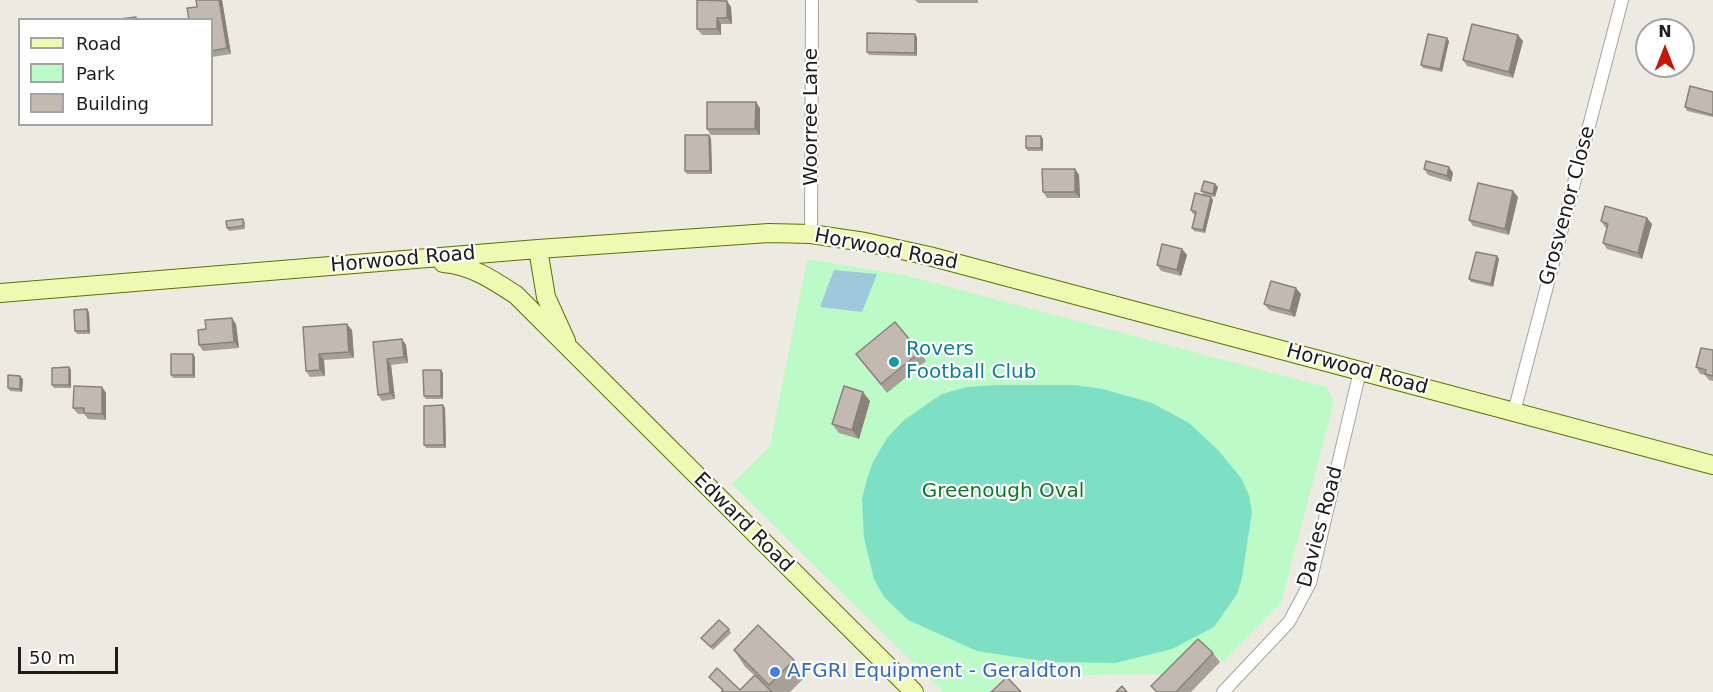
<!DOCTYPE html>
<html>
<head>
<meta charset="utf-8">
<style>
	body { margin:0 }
	#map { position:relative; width:1713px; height:692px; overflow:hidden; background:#edebe1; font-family:"DejaVu Sans",sans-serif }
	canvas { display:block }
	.legend { position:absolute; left:18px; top:18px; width:195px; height:108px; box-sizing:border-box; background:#fff; border:2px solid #a4a4a4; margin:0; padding:8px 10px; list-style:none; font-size:18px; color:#1c1c1c }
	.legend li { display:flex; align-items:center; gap:12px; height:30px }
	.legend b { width:30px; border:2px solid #a4a4a4 }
	.north { position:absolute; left:1635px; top:18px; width:60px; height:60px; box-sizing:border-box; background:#fff; border:2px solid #a4a4a4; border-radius:50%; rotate:0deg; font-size:16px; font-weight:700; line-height:24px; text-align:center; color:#1c1c1c }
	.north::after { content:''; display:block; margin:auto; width:21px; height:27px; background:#c71700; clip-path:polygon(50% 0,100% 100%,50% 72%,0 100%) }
	.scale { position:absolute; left:18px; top:647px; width:100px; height:27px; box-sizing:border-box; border:3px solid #1c1c1c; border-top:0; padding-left:8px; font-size:18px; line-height:21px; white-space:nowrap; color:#1c1c1c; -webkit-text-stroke:4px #fff; paint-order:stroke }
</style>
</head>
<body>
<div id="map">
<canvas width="1713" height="692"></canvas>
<ul class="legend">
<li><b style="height:8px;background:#eefab2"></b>Road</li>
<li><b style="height:16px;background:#bcfac8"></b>Park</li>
<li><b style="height:16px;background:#c2bab0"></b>Building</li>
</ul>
<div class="north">N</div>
<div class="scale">50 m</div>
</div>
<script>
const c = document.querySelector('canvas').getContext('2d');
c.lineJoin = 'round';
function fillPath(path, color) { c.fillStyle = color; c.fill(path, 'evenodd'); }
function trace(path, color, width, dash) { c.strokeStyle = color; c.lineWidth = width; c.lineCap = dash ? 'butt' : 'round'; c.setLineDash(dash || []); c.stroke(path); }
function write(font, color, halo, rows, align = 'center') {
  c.font = font + ' "DejaVu Sans",sans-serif'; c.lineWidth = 4.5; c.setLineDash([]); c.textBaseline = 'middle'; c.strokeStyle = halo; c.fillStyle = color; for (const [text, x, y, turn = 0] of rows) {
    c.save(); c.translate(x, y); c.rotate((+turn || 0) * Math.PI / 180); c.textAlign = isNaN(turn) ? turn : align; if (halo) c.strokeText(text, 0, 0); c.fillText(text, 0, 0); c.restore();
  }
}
fillPath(new Path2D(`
	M807,259l97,16 422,112 8,15 -53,201 -58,59 -17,-15 -39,27 -162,2 -16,16h-46l-211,-208 38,-38z`), '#bcfac8');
fillPath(new Path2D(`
	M997,385h78l28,4 49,14 37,20 29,27 23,28 8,17 3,17 -10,66 -5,16 -23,33 -42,22 -57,14 -66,-1 -72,-11 -69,-31 -24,-23 -10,-18 -10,-41 -2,-39 5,-20 6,-17 14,-24 17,-18 38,-26 25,-7z`), '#7ddfc4');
fillPath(new Path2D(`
	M834,270l43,4 -15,38 -42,-5z`), '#a0c8dc');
const minor = new Path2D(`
	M811,234l1,-234
	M1514,412l108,-412
	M1223,692l66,-70 21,-39 50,-212`);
const secondary = new Path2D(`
	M538,249l8,48 20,44
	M443,263c28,2 50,17 73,32l398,397
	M0,293l538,-44 231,-16 42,1 54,8 64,14 784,209`);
trace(minor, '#a3a3a3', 14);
trace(secondary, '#5a7203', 20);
trace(minor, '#fff', 12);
trace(secondary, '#eefab2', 18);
fillPath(new Path2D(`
	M196,0h26l9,54 -19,3v-37h-23l-2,-12 10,-1z
	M722,0l5,1 4,6 1,17h-11v11h-19l-5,-6z
	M915,0h63v3h-60z
	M915,34l2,3v19l-48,-1 -2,-3z
	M1449,41l-7,31 -19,-4 -2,-3z
	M1523,41l-10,37 -46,-12 -4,-6z
	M1713,92v25l-26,-6 -2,-4z
	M760,108v27h-49l-4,-6z
	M1041,136l2,3v12h-15l-2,-3z
	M711,138l1,36h-25l-2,-3z
	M1449,167l4,6 -2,9 -23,-7 -4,-6z
	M1075,169l4,6 1,23h-33l-4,-6z
	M1215,184l3,3 -3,10 -11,-2 -3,-4z
	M1211,197l2,3 -8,33 -11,-2 -2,-3 3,-14h-2l-2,-4z
	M1518,197l-9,38 -36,-9 -4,-6z
	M243,219l2,3v7l-16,2 -2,-3z
	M1601,221l51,3 -10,35 -35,-10 -4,-6 4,-15 -2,-1z
	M1182,249l5,6 -6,21 -20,-5 -4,-6z
	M1497,256l2,3 -6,28 -22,-5 -2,-3z
	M1301,294l-6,23 -26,-7 -5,-6z
	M89,312l1,22h-13l-2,-3z
	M236,324l3,24 -36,3 -4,-6z
	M303,327l49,3 2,28 -30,2 1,16 -15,1 -4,-6z
	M402,339l4,6 2,18 -17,2 4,34 -13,2 -4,-6 -5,-53z
	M1713,350v31l-4,-1 -4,-5 -5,-1 -4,-7z
	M920,352l6,9 -39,32 -31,-39z
	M195,357v21h-22l-2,-3z
	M69,367l2,3v18h-17l-2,-3z
	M443,373v26h-17l-2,-3z
	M23,379l-1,13 -12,-1 -2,-3z
	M102,387l4,6v27l-18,-1 -4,-5h-6l-5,-6z
	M870,401l-11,38 -20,-6 -7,-9z
	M443,405l2,3 1,40h-20l-2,-3z
	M729,629l2,4 -18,17 -12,-12z
	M734,650l60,10 11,17 -15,15h-69l2,-1 -14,-14 31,13 14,-15 -9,-8z
	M1213,653l7,9 -29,30h-34z`), '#a7a097');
fillPath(new Path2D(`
	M219,0h3l9,54 -4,-6z
	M727,1l4,6 1,17 -5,-6z
	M717,18l4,6v11l-4,-6z
	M915,34l2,3v19l-2,-3z
	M1518,35l5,6 -10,37 -4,-6z
	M1447,38l2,3 -7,31 -2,-3z
	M756,102l4,6v27l-5,-6z
	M709,135l2,3 1,36 -2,-3z
	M1041,136l2,3v12l-2,-3z
	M1449,167l4,6 -2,9 -4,-6z
	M1075,169l4,6 1,23 -5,-6z
	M1215,184l3,3 -3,10 -2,-3z
	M1513,191l5,6 -9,38 -4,-6z
	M1211,197l2,3 -8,33 -2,-3z
	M1647,218l5,6 -10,35 -4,-6z
	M1182,249l5,6 -6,21 -4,-6z
	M1497,256l2,3 -6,28 -2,-3z
	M1296,288l5,6 -6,23 -5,-6z
	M87,309l2,3 1,22 -2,-3z
	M232,318l4,6 3,24 -5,-6z
	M347,324l5,6 2,28 -5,-6z
	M402,339l4,6 2,18 -4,-6z
	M193,354l2,3v21l-2,-3z
	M319,354l5,6 1,16 -5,-6z
	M387,359l4,6 4,34 -5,-6z
	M69,367l2,3v18l-2,-3z
	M441,370l2,3v26l-2,-3z
	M20,376l3,3 -1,13 -2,-3z
	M102,387l4,6v27l-4,-6z
	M863,392l7,9 -11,38 -7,-9z
	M443,405l2,3 1,40 -2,-3z`), '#88827b');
const building = new Path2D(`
	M196,0h23l8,48 -15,3v-31h-23l-2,-12 10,-1z
	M697,0l30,1v17h-10v11h-20z
	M136,17v3h-16v-1z
	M1472,24l46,11 -9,37 -46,-12z
	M867,33l48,1v19l-48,-1z
	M1428,34l19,4 -7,31 -19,-4z
	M1690,86l23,6v23l-28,-8z
	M707,102h49l-1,27h-48z
	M685,135h24l1,36h-25z
	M1026,136h15v12h-15z
	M1426,161l23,6 -2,9 -23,-7z
	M1042,169h33v23h-32z
	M1204,181l11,3 -2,10 -12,-3z
	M1478,183l35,8 -8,38 -36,-9z
	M1195,193l16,4 -8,33 -11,-2 4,-16 -5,-2z
	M1605,206l42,12 -9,35 -35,-10 5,-19 -7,-3z
	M243,219v7l-16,2 -1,-7z
	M1162,244l20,5 -5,21 -20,-5z
	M1476,252l21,4 -6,28 -22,-5z
	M1271,281l25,7 -6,23 -26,-7z
	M87,309l1,22h-13l-1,-21z
	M232,318l2,24 -35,3 -1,-15 8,-1 -1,-9z
	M895,322l25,30 -39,32 -25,-30z
	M347,324l2,28 -30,2 1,16 -14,1 -3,-44z
	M402,339l2,18 -17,2 3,34 -12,2 -5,-53z
	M1701,348l12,2v26l-8,-2 1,-4 -10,-3z
	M171,354h22v21h-22z
	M69,367v18h-17v-17z
	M423,370h18v26h-17z
	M8,375l12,1v13l-12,-1z
	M74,386l28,1v27l-18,-1v-5h-11z
	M844,386l19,6 -11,38 -20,-6z
	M443,405l1,40h-20v-39z
	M719,620l10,9 -18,18 -10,-9z
	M758,625l36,35 -25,25 -35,-35z
	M1198,639l15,14 -37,39h-19l-6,-6z
	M717,668l23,22 15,-15 17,17h-51l2,-2 -14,-13z
	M1007,677l14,15h-30z
	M1122,686l5,6h-11z`);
fillPath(building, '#c2bab0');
trace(building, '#88827b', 1.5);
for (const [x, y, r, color] of [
	[894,362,6,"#0f9aa8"],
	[775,672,6,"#3f7fe0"]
]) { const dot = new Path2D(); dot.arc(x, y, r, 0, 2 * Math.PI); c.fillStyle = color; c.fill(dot); trace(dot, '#fff', 2); }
write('20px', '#1c1c1c', '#fff', [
	["Woorree Lane",812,117,-90],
	["Grosvenor Close",1568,206,-75],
	["Horwood Road",886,250,11],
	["Horwood Road",403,260,-5],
	["Horwood Road",1357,370,15],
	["Edward Road",743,523,45],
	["Davies Road",1321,527,-75]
]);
write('20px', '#0d838f', '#fff', [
	["Rovers",906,350],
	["Football Club",906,373]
], 'left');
write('20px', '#0a7a20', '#fff', [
	["Greenough Oval",1003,492]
]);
write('20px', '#366cbe', '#fff', [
	["AFGRI Equipment - Geraldton",787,672]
], 'left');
</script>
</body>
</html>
